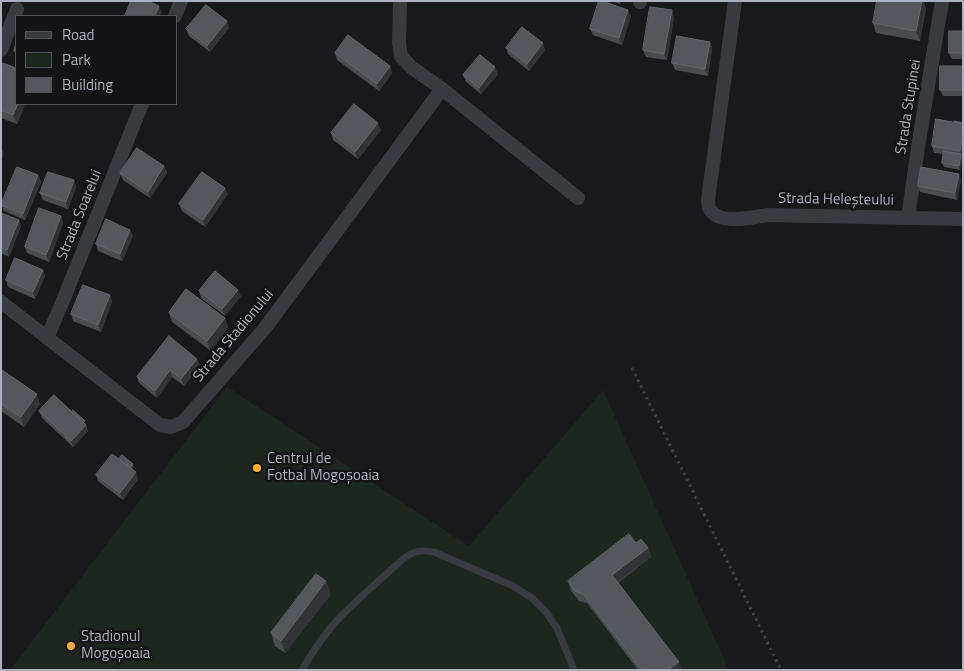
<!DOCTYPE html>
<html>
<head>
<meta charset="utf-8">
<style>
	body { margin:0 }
	#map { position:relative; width:964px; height:671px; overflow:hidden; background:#19191b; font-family:"Titillium Web",sans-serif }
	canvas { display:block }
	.frame { position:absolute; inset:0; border:2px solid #abb1bc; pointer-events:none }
	.legend { position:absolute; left:15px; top:15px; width:162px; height:90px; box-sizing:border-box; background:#141416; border:1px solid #505358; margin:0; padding:6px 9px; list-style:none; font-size:15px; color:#abb1bc }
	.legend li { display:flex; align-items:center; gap:10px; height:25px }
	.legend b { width:25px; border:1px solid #505358 }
</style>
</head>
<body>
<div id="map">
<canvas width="964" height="671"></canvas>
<div class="frame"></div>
<ul class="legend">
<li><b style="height:6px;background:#3a3b41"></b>Road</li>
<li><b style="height:14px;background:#1e271f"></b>Park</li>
<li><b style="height:14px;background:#55575c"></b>Building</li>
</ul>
</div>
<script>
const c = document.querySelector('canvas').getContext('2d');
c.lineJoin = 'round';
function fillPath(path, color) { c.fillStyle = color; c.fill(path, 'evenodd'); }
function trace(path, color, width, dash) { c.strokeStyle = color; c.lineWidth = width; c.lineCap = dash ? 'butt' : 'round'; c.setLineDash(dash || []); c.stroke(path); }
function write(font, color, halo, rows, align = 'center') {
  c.font = font + ' "Titillium Web",sans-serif'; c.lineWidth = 5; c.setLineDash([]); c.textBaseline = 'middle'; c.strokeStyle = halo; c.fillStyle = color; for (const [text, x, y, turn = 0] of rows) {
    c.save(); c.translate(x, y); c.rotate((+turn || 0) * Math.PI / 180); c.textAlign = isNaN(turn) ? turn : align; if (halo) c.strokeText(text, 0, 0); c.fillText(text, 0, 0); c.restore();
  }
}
fillPath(new Path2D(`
	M227,387l242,159 134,-156 126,280h-719z`), '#1e271f');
trace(new Path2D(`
	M632,368l149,302`), '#404248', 3, [2.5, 4]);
trace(new Path2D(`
	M302,670c11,-19 23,-37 38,-53 20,-20 42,-39 63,-58 12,-9 17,-9 31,-7l77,33 21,13 14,14 11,16 17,42`), '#3a3b41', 7);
trace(new Path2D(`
	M400,1l-1,42 2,13 10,11 31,22 136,109
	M735,1l-27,199c0,3 0,8 3,11 11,14 42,6 57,4l195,4
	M640,2v-1
	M175,16l6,-15
	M1,50l16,-41
	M908,218l11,-77 23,-140
	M1,302l159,123 11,2 12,-5 82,-94 177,-239
	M47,338l17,-40 78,-194`), '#3a3b41', 14);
fillPath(new Path2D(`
	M612,1h9l-1,3z
	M926,8l-6,33 -44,-8 -3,-10z
	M631,16l-9,29 -29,-10 -3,-6z
	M674,17l-7,43 -21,-3 -3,-7z
	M229,28l-19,24 -21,-16 -3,-7z
	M963,31v28h-11l-3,-6z
	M710,42l2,6 -4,28 -33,-6 -3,-7z
	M506,48l39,2 -16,21 -21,-17z
	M335,53l55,13 2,7 -13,18 -42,-31z
	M963,66v30h-20l-3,-6z
	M1,68l15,36h9l-8,20 -16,-6z
	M498,74l-17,20 -15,-12 -3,-7z
	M954,122l9,34 -3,14 -16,-3 -2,-4 2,-9 -10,-1 -2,-7z
	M381,130l-23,29 -25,-19 -2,-7z
	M164,166l3,7 -17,25 -27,-18 -3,-7z
	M38,175l3,7 -16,38 -21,-9 -3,-6z
	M74,180l2,7 -8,22 -25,-9 -3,-7z
	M961,180l-4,20 -37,-8 -2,-6z
	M228,194l-23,33 -23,-16 -3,-7z
	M1,213l18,7 2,6 -12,31 -8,-4z
	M61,216l2,7 -14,39 -22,-9 -2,-6z
	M133,236l-11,25 -24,-10 -2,-7z
	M43,270l2,6 -10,23 -27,-12 -2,-7z
	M199,291l42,5 -16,20 -24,-18z
	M110,295l2,7 -11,30 -28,-11 -2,-7z
	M169,313l56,5 3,9 -17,24 -39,-29z
	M169,336l31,29 -16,21 -12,-9 -15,21 -18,-15 -2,-6z
	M1,372l39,32 -16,23 -23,-16z
	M39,411l33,1 14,12v1l2,6 -15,16 -31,-29z
	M119,459l15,8 -2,2 6,10 -15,21 -25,-19 -2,-6z
	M636,543l12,5 3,9 -33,26 64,87h-44l-51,-67 -8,-2 -8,-10 -3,-10z
	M331,594l-46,59 -10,-7 -4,-13z`), '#4a4c50');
fillPath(new Path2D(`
	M922,1h1l3,7 -6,33 -4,-10z
	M159,6l3,6 -2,4h-5z
	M628,10l3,6 -9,29 -3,-7z
	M672,10l2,7 -7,43 -3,-6z
	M227,21l2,7 -19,24 -3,-6z
	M710,42l2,6 -4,28 -3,-7z
	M543,43l2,7 -16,21 -2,-7z
	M390,66l2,7 -13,18 -2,-7z
	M495,67l3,7 -17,20 -2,-6z
	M18,104h7l-8,20 -4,-9z
	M378,123l3,7 -23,29 -3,-7z
	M963,136v20l-3,14 -1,-4 2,-12 -1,-3z
	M1,147l3,7 -3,8z
	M164,166l3,7 -17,25 -2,-6z
	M959,174l2,6 -4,20 -2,-7z
	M38,175l3,7 -16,38 -2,-6z
	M74,180l2,7 -8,22 -2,-7z
	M225,188l3,6 -23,33 -2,-7z
	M61,216l2,7 -14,39 -3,-7z
	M19,220l2,6 -12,31 -2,-7z
	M130,230l3,6 -11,25 -2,-7z
	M43,270l2,6 -10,23 -2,-7z
	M238,290l3,6 -16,20 -3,-7z
	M110,295l2,7 -11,30 -3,-7z
	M225,318l3,9 -17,24 -4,-10z
	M197,359l3,6 -16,21 -3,-7z
	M170,370l2,7 -15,21 -2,-7z
	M37,394l3,10 -16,23 -3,-10z
	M86,425l2,6 -15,16 -2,-6z
	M133,464l1,3 -4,5 -1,-3z
	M136,472l2,7 -15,21 -3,-7z
	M648,548l3,9 -36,27 -3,-9z
	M326,581l5,13 -46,59 -4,-12z
	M679,662l3,8h-14z`), '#323336');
const building = new Path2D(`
	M131,1h17l11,5 -4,10h-30z
	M599,1h3l26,9 -9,28 -29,-9z
	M877,1h45l-6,30 -43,-8z
	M206,5l21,16 -20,25 -21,-17z
	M650,7l22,3 -8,44 -21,-4z
	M522,27l21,16 -16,21 -21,-16z
	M949,31h14v22h-14z
	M348,35l42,31 -13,18 -42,-31z
	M677,36l33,6 -5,27 -33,-6z
	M16,44v8l-2,-1z
	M480,55l15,12 -16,21 -16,-13z
	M3,63l13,5v36h2l-5,11 -12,-5v-42z
	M940,66h23v24h-23z
	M354,104l24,19 -23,29 -24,-19z
	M936,119l27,5v12l-3,15 -28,-5z
	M955,121l8,2v1l-9,-2z
	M137,148l27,18 -16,26 -28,-19z
	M944,151l17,3 -2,12 -17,-3z
	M17,167l21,8 -15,39 -22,-9z
	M921,167l38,7 -4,19 -37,-7z
	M48,172l26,8 -8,22 -26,-9z
	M202,172l23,16 -22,32 -24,-16z
	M39,208l22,8 -15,39 -21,-8z
	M1,213l18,7 -12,30 -6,-2z
	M106,219l24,11 -10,24 -24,-10z
	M15,258l28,12 -10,22 -27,-12z
	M215,271l23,19 -16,19 -23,-18z
	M83,285l27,10 -12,30 -27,-11z
	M186,289l39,29 -18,23 -38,-28z
	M169,336l28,23 -16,20 -11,-9 -15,21 -18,-14z
	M2,370l35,24 -16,23 -20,-13v-32z
	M54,395l32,30 -15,16 -32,-30z
	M73,410l12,11 -2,1 -11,-10z
	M112,454l24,18 -16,21 -24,-18z
	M122,455l11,9 -3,4 -11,-9z
	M629,534l7,9 5,-4 7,9 -36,27 67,87 -11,8h-26l-59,-76 -8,-3 -7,-10z
	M316,574l10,7 -45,60 -10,-8z`);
fillPath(building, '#55575c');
trace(building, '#62656b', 1);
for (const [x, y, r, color] of [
	[257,468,5,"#fdae30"],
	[71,646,5,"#fdae30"]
]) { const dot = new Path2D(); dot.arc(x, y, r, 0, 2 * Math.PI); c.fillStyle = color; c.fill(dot); trace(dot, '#141416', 2); }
write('15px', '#abb1bc', '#141416', [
	["Strada Stupinei",909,107,-81],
	["Strada Heleșteului",836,200,1],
	["Strada Soarelui",80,215,-68],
	["Strada Stadionului",234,336,-50]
]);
write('15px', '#abb1bc', '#141416', [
	["Centrul de",267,459],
	["Fotbal Mogoșoaia",267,476],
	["Stadionul",81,637],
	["Mogoșoaia",81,654]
], 'left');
</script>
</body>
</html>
